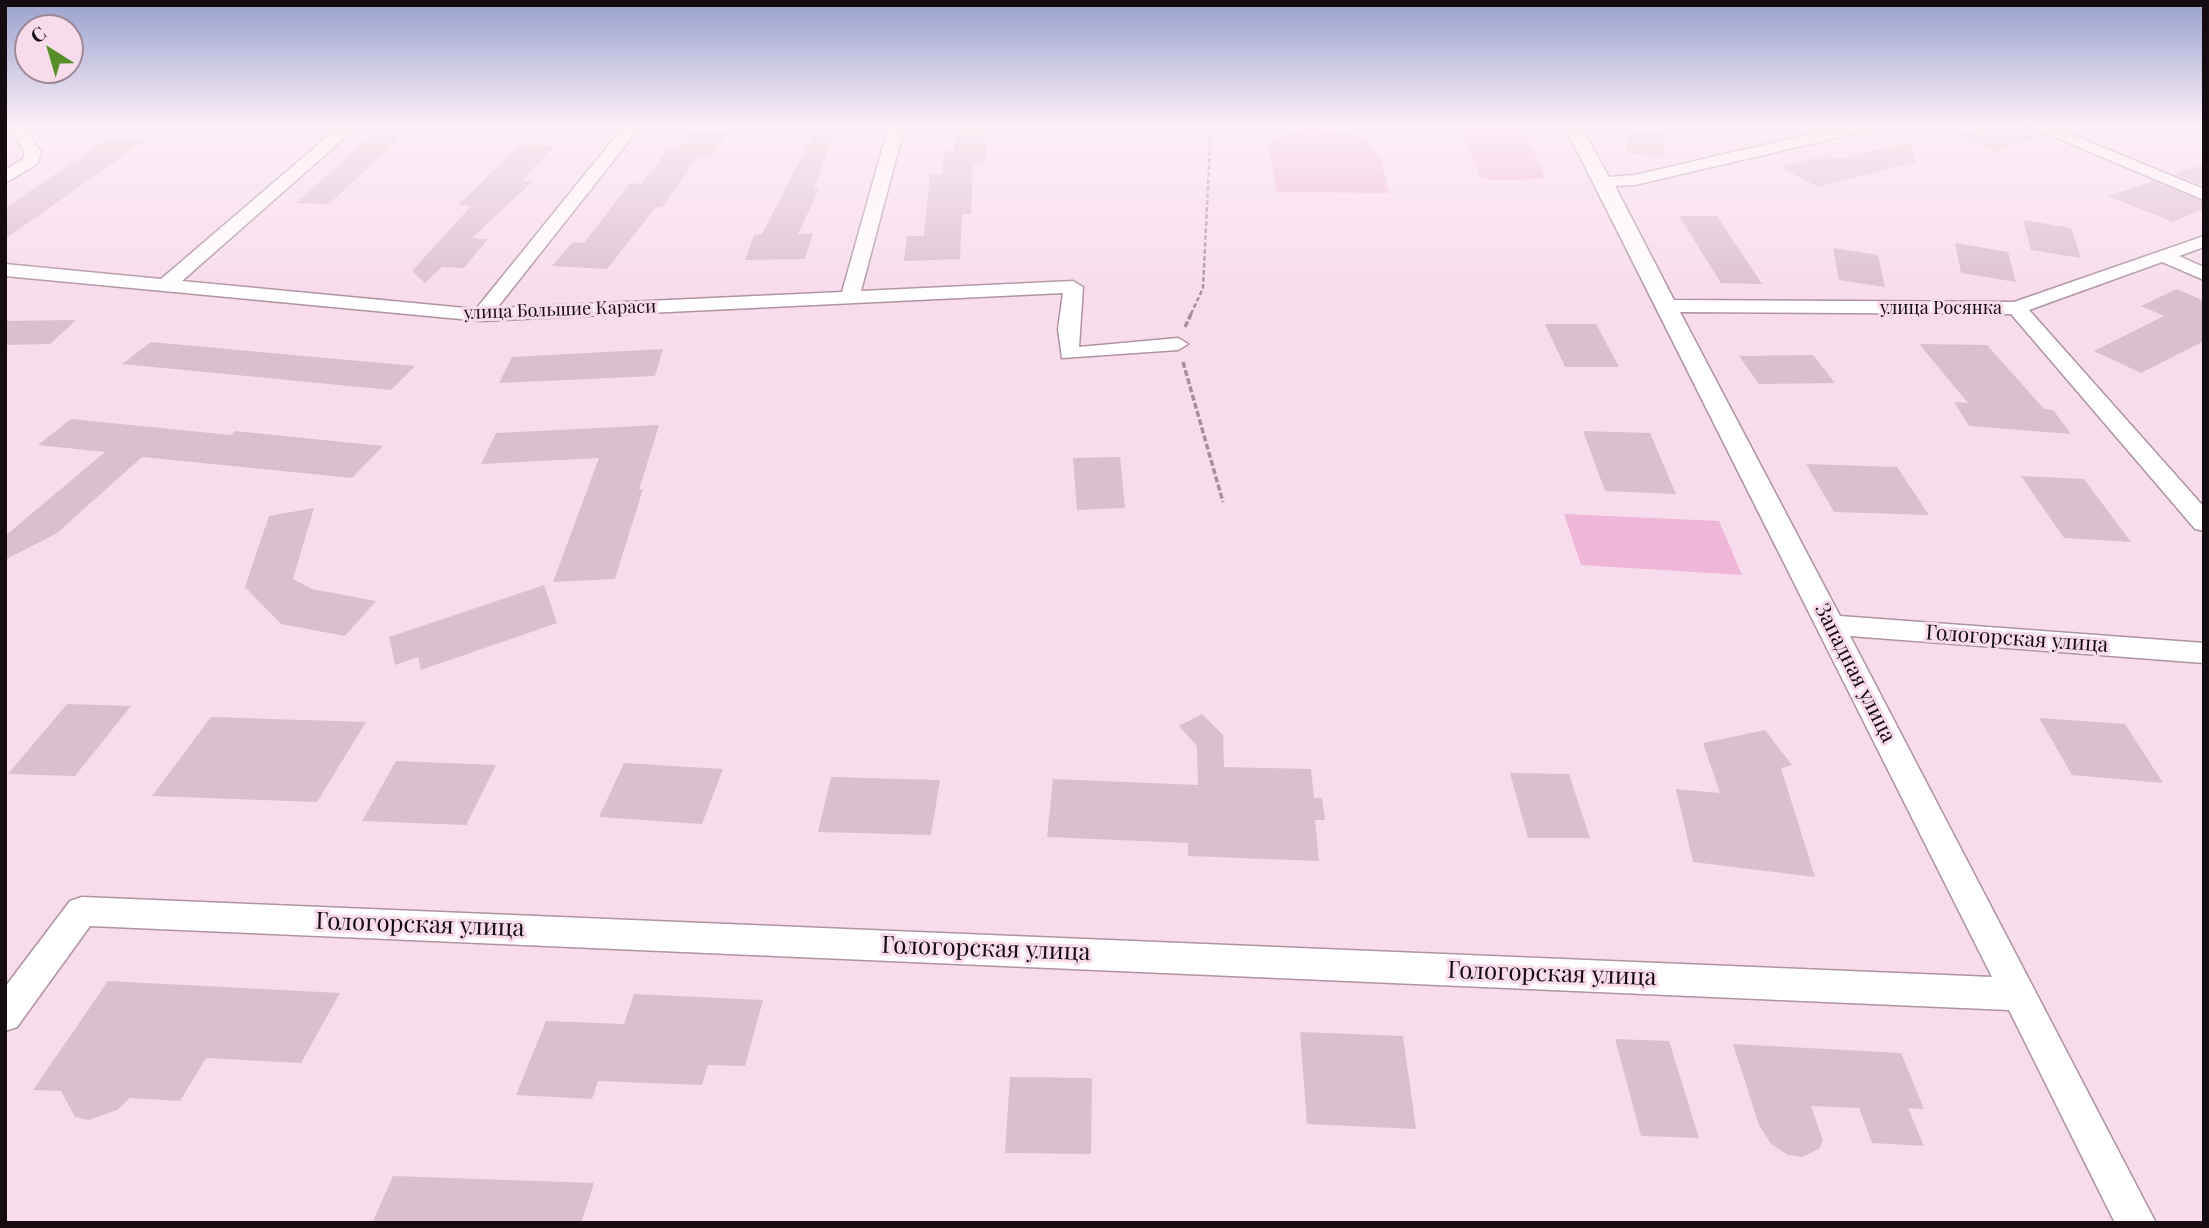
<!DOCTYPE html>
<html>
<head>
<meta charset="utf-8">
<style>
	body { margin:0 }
	#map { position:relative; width:2209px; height:1228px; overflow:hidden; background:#f9dcec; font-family:"Playfair Display",serif }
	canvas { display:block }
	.frame { position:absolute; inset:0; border:7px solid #150c11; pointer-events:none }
	.north { position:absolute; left:14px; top:14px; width:70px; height:70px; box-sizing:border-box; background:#f9dcec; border:2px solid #9e8994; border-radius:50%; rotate:323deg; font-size:19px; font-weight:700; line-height:28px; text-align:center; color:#150c11 }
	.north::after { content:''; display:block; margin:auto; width:24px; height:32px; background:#578e29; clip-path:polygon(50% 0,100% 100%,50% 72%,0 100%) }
</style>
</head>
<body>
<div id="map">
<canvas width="2209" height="1228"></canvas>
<div class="frame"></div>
<div class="north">С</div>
</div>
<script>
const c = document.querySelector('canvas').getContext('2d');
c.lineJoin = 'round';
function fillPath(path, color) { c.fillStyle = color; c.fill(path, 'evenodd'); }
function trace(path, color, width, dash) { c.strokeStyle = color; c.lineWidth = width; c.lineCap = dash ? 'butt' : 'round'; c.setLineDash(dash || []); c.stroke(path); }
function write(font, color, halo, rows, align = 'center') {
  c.font = font + ' "Playfair Display",serif'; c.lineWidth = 6; c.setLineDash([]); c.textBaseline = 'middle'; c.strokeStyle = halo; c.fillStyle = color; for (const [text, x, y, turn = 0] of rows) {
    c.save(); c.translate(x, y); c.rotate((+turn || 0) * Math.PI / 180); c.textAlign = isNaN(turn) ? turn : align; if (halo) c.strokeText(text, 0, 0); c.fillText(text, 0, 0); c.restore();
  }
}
fillPath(new Path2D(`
	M1462,125h56l6,4 20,45 -1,5 -53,1 -10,-3 -20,-50z
	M1307,129c21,0 55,1 68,21 8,12 10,30 14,43l-112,-1 -8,-44c10,-14 21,-15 38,-19z
	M1564,514l155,7 23,54 -161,-10z`), '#f0b6d7');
fillPath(new Path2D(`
	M383,125l15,15 -69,64 -33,-1z
	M818,125h19l-23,63 5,1 -21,45 15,-1 -8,26 -60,1 9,-25 8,-1z
	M1992,125h32l20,10 -50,16 -38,-16z
	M956,129h30l-1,34h-12l-2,51h-9l-2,45 -56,2 3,-25h17l6,-62h12l2,-23h10z
	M1629,130l36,4 -1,24 -38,-5z
	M692,131l36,1 -17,25h-13l-36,50h-6l-49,62 -55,-3 21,-24 11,1 46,-60 12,1 26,-36h12z
	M108,138l39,1 -142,100v-31z
	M1911,143l5,19 -97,25 -39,-20 47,-12 8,4z
	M520,145l35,1 -33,35 10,1 -60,56 16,1 -24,29 -22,-1 -17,16 -13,-12 59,-65 -13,-1z
	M2204,164v22l-30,-12z
	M2153,181l51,21v7l-31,13 -65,-26z
	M1679,216h38l45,68 -41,-1z
	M2023,220l48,8 10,30 -50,-8z
	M1955,243l53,9 8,30 -55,-9z
	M1833,248l45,7 7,32 -46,-7z
	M2177,289l27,12v40l-63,32 -47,-22 70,-35 -23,-10z
	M76,320l-26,24 -45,1v-24z
	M1545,324h51l23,43h-54z
	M151,342l142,13 122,11 -24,24 -269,-26z
	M1919,344l68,1 57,64 9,1 18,24 -102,-8 -15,-24 14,1z
	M663,349l-8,27 -156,7 13,-26z
	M1813,355l22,28 -76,1 -20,-28z
	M71,419l160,16 4,-4 148,15 -31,32 -210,-21 -85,76 -52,27v-24l100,-84 -67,-7z
	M659,425l-20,65 4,-1 -28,90 -62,3 46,-124 -118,6 15,-31z
	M1583,431l67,2 26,61 -71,-3z
	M1120,457l5,51 -48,2 -4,-52z
	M1806,464l91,3 32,48 -95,-3z
	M2021,476l63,3 47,63 -67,-4z
	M314,508l-21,71 19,10 64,12 -31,35 -64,-12 -36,-37 24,-71z
	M544,585l13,38 -136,47 -3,-13 -23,8 -6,-28z
	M67,704l64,2 -56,70 -67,-2z
	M1202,714l21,21 1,32 87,2 3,29h8l3,22h-10l4,41 -131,-5v-13l-141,-6 6,-58 145,6 -1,-39 -18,-20z
	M211,717l155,5 -49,80 -165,-6z
	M2039,718l86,6 38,59 -91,-8z
	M1765,730l27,35 -11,3 34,109 -122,-15 -17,-73 44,4 -17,-50z
	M396,761l100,4 -30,60 -104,-4z
	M624,763l99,6 -21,55 -103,-7z
	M1510,773l59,1 21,64h-62z
	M831,777l109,3 -9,55 -113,-3z
	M108,981l232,12 -39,70 -95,-5 -26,43 -50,-3 -13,12 -29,10 -13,-3 -14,-26 -28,-1z
	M634,994l129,6 -18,66 -37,-1 -6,20 -104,-4 -6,18 -76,-4 30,-74 78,3z
	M1300,1032l103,4 13,93 -109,-5z
	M1615,1039l54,2 30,97 -58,-2z
	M1733,1044l168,9 23,56 -16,-1 16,38 -52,-3 -13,-35 -48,-2 12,35 -4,8 -17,8 -14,-2 -17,-11 -12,-19z
	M1010,1077l82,1 -1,76 -86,-1z
	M393,1176l201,7 -13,40h-209z`), '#dcbfcf');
const street = new Path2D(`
	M8,125h16l17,28 -4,11 -32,19v-13l18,-11 2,-6z
	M341,125h18l-177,156 294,28 148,-183 10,-1 4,4 -2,3 -139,176 345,-16 47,-167h16l-44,166 212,-10 10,6 -4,60 99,-9 10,6 -10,6 -116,8 -4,-29 5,-36 -582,28 -476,-45v-12l156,15z
	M1564,125h16l29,52 26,-2 214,-50h29l-8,5 -235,55 -20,1 59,114 340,2 190,-66v11l-25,9 25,11v13l-42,-18 -133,48 175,197v24l-9,-2 -184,-215 -331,-2 160,304 364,27v20l-354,-27 306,587h-41l-106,-213 -1919,-84 -73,101 -12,4v-44l65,-86 12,-4 1910,80z
	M2026,125h22l156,64v11z`);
trace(street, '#ae93a2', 3);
trace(new Path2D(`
	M1191,314l12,-26 8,-163`), '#a6909c', 2.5, [4.5, 2.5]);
trace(new Path2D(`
	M1185,327l7,-15
	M1183,362l40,140`), '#a6909c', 3.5, [6, 2.5]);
fillPath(street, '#fff');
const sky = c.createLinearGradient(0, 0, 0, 297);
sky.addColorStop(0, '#98a1ce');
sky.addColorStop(0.42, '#fceff6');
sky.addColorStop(1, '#fceff600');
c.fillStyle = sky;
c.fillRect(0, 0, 2209, 297);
write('18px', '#150c11', '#f9dcec', [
	["улица Росянка",1941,308],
	["улица Большие Караси",560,310,-2]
]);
write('21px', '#150c11', '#f9dcec', [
	["Гологорская улица",2017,639,4],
	["Западная улица",1855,673,63]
]);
write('24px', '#150c11', '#f9dcec', [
	["Гологорская улица",420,925,2],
	["Гологорская улица",986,949,2],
	["Гологорская улица",1552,974,2]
]);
</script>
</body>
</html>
